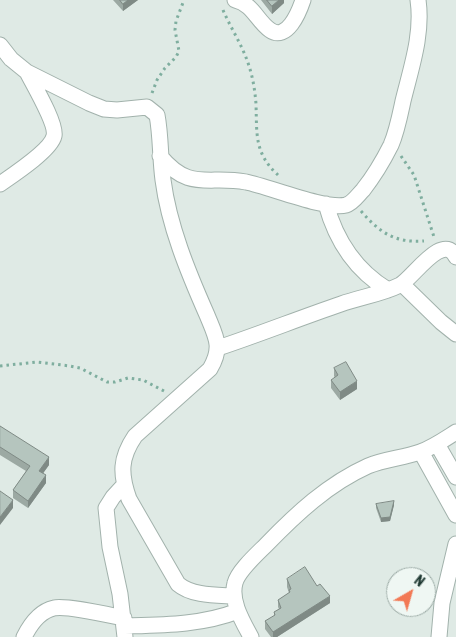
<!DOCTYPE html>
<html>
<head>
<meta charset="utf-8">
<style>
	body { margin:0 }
	#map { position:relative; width:456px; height:637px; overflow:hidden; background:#dfeae5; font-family:"Asap Condensed",sans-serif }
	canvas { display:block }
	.north { position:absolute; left:386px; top:567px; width:50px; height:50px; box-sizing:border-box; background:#eff7f3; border:1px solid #9caba6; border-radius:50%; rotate:38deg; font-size:14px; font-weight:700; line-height:20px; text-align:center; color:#203a33 }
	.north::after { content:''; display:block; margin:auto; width:18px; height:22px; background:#f27955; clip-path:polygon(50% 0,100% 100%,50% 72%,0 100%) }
</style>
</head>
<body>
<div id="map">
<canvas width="456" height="637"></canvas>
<div class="north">N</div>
</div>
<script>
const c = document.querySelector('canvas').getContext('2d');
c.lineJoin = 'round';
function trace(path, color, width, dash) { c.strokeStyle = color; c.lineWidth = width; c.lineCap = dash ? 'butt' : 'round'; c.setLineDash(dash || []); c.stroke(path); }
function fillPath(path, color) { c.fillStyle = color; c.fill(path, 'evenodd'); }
const minor = new Path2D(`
	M235,0c18,4 22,21 35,30 17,12 29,-18 33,-30
	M0,45l11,14 16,13 62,31 15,6 13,1 30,-3 10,8c4,21 3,43 6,65 6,46 25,92 44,135 9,22 16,32 3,54l-75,67c-15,22 -15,38 -6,63l49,85c14,12 38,11 56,12
	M160,156c30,36 47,19 86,26 24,5 80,28 100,23 7,-2 12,-10 17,-15 11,-14 20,-29 28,-45 6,-14 9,-30 12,-44 8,-33 20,-67 15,-101
	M0,184c13,-9 51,-34 54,-48 3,-12 -21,-52 -27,-64
	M326,204c10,37 29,66 62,86
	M402,284l39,38 15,12
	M218,348c42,-14 82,-30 123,-44 20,-7 41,-10 59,-19 13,-7 43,-54 56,-28
	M437,444l19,33
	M421,452l35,63
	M124,485l-11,12 -7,11 4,39 10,47 5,43
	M125,626c38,-1 77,-1 113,-15
	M24,637c6,-12 16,-26 30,-29 12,-3 55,7 70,10
	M251,637c-8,-15 -21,-36 -16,-54 3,-12 22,-29 31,-38 30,-31 62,-61 102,-79 16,-7 35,-8 52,-14 12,-4 25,-13 36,-20
	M439,637l3,-34 14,-59`);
trace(minor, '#a2b2ac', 17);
trace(new Path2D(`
	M223,10c8,19 20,36 26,56 4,12 6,25 7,38 1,30 -2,49 22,71
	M152,93l5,-13 8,-12 11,-11 3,-6 -4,-21 1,-9 8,-21
	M401,156l13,19 20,62
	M361,211c19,22 34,32 63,30
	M0,366l37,-4 33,4 10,2 27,14h8l13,-4 15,2 21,11`), '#7fae9f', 3, [2.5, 4]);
trace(minor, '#fff', 15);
fillPath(new Path2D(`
	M113,0h25l-15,11z
	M261,0h23v3l-12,11z
	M334,368l23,21 -17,11 -9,-12v-8l4,-2 -1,-2z
	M0,426l49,39 -6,8 3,10 -18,25 -15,-10v-8l13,-19 -26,-16z
	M376,504l18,1 -4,16 -9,1 -5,-14z
	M287,579l30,7 13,17 -53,34h-6l-6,-8v-8l9,-5v-4l5,-3 -1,-2v-7l11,-7 -2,-6z`), '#9ca9a3');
fillPath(new Path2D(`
	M128,0h10l-15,11v-7z
	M279,0h5v3l-12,11v-8z
	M357,381v8l-17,11v-8z
	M49,457v8l-10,14v-8z
	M46,475v8l-18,25v-7z
	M13,500v8l-13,17v-8z
	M394,501v4l-4,16 -9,1v-4z
	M330,596v7l-53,34h-4v-5z`), '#7f8a85');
const building = new Path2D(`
	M120,0h8l-5,4z
	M267,0h12l-7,6z
	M346,362l11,19 -17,11 -9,-12 7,-5 -4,-7z
	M0,426l49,31 -10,14 7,4 -18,26 -15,-11 17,-24 -30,-19z
	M0,491l13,9 -13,17z
	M394,501l-4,16 -9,1 -5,-14z
	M305,567l12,19 3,-2 10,12 -57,36 -8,-11 10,-6 -1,-3 7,-4 -3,-8 12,-8 -1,-2 2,-1 -4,-10z`);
fillPath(building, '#b5c5be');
trace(building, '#7f8a85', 1);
</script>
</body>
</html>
